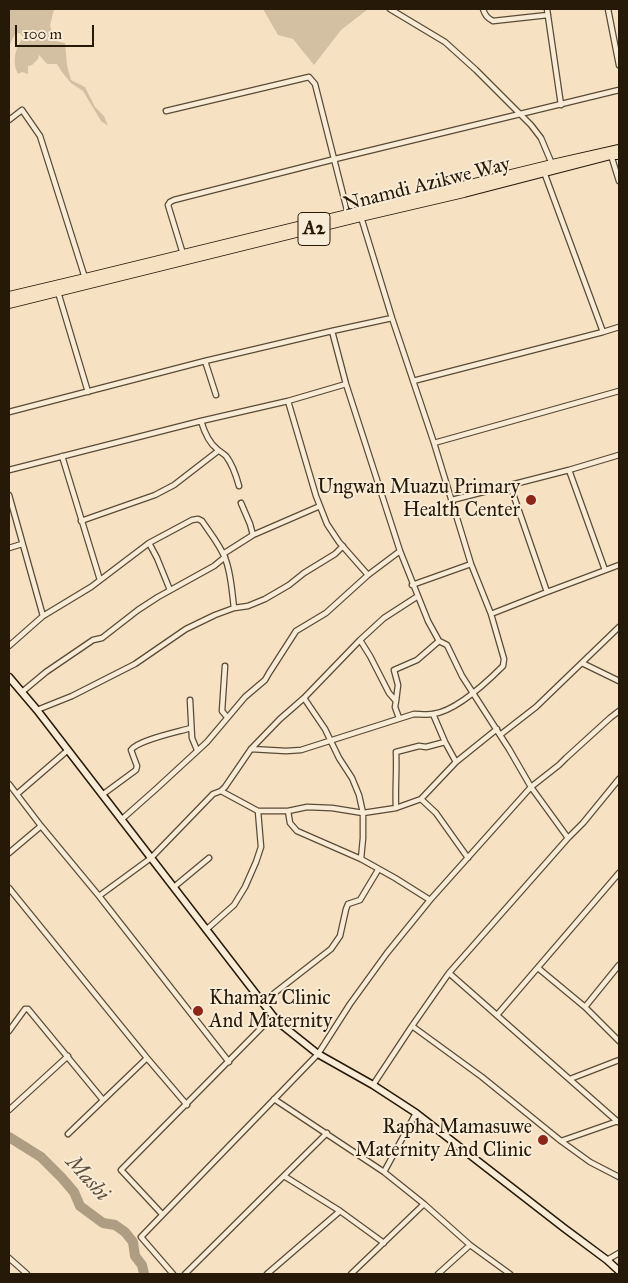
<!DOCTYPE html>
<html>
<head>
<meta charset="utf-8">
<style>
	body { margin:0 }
	#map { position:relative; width:628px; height:1283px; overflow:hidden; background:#f6e1c2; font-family:"IM FELL Great Primer",serif }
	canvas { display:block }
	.frame { position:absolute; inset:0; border:10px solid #261908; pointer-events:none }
	.scale { position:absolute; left:15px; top:25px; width:79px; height:22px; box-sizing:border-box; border:2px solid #261908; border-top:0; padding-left:6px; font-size:15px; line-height:18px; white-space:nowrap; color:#261908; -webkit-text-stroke:4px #f9ecd7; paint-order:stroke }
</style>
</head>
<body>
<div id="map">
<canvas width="628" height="1283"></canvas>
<div class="frame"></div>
<div class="scale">100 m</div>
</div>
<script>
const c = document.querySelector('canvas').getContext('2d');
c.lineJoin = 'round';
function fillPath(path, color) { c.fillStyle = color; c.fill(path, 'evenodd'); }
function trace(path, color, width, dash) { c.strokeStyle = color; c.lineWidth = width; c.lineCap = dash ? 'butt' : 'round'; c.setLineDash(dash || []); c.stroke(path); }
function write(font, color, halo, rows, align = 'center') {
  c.font = font + ' "IM FELL Great Primer",serif'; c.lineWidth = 4; c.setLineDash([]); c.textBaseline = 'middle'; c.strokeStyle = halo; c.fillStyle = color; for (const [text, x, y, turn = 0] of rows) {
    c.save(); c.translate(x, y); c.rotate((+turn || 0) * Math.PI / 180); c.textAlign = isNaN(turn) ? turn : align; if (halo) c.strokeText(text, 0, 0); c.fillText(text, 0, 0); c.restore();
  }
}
fillPath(new Path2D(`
	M9,9h45l-4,17 6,15 9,2 2,22 4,15 14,7 10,20 9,9 4,10 -7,-5 -18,-30 -12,-8 -9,-11 -5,-8h-10l-8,-9 -1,4 -6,6 -4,1v8l-6,-2 -4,2c-7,-13 -2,-26 5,-37l-3,-4 -5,1 -5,10 -1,-2z
	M263,9h105l-27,21 -27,35 -21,-26 -15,-4z`), '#d3bfa2');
trace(new Path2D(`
	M9,1137l32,20 21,21 12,14 6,14 23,17 12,2 10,7 8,10 2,14 7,9 2,9`), '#af9d83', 10);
const street = new Path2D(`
	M390,9l55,33 31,28 55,55 10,13 11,26
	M483,9c2,6 4,9 10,12l55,-6
	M547,9l14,96
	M608,9l11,56
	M166,111l143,-34 6,7 33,130
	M9,120l13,-10 18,26 45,142
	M611,155l8,26
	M544,172l59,160
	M183,254l-15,-49 2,-3 4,-2 161,-41 284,-69
	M58,292l30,100
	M332,331l14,53 54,167 28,70 11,20 8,4 15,31 47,73 22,38 37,51
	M205,361l11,34
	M413,381l190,-49 16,-5
	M288,401l28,95 11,28 12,18 29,33
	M9,412l196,-51 127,-30 60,-13
	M201,421c3,10 7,21 16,28 2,2 6,4 9,7 7,9 10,19 13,30
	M434,443l185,-52
	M62,456l38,124
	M9,470l192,-49 87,-20 58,-17
	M569,470l36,100
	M510,485l37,107
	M9,495l34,121
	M452,500l117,-30 50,-15
	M241,503l9,21 3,11
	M81,521l74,-26 19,-10 44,-34
	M149,543l8,15 13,32
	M9,548l13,-4
	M223,554l30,-19 67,-29
	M412,585l59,-21
	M491,614l56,-22 72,-27
	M360,640l10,16 19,37 7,8 -1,6 4,11
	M9,646l34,-30 48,-29 58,-44 43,-23 6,-1 4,2c8,12 18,24 23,37 6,14 7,34 9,50
	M582,663l37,18
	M225,666l-3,45 5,6
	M22,692l24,-20 47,-32 9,-2 36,-28 20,-13 56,-31 11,-9
	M304,698l21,31 14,29 13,20 7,17 4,18v25l-2,21
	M190,700l2,38 5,12
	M396,701l2,-16 -4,-15 23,-10 22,-19
	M37,710l35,-14 63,-32 51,-35 29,-14 19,-7 14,-2 17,-7 24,-14 15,-12 31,-19 8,-8
	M433,714l12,28 11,20
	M500,735l36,-28 83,-80
	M251,749l35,2 15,-1 113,-36c6,0 13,1 19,0 23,-3 54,-32 70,-48l1,-7 -13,-45 -20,-50 -37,-121 -42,-125 -31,-101
	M9,784l32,42 58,70 130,166
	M221,791l37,20h30l19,-4 25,1 31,5 33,-5 25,-9 35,-37 41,-33
	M17,794l51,-44
	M102,795l34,-25 1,-4 -6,-16c7,-10 47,-18 60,-22
	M421,799l15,14 32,45
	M396,808c-1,-19 1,-38 0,-56l23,-6 7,1 19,-5
	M288,811l2,12 7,8 64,28 34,19 35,22
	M121,820l35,-31 51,-47 38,-45 20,-17 4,-7 27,-42 30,-18 42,-38 32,-24
	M9,853l32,-27
	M174,887l35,-29
	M9,888l138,170 40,47
	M99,896l52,-38 62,-64 8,-3 4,-4 26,-38 29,-30 24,-21 56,-58 24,-22 34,-22
	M207,929l27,-24 11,-18 11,-25 5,-15 -3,-36
	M538,968l47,39 34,34
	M449,973l169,149
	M263,1002l68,-53 9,-13 6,-27 2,-5 12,-4 18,-30
	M585,1007l34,-42
	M497,1015l122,-142
	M412,1026l70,51 79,64 29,21 29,15
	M9,1031l16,-22h3l75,91
	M570,1079l49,-19
	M373,1085l39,-59 37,-53 119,-135 15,-15 36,-44
	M274,1099l110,73 40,32 46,41 40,29
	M9,1110l59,-54
	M68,1134l79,-76
	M561,1141l57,-20
	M384,1172l32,-59
	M284,1176l56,35 44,32
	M162,1214l-41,-44 152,-154
	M9,1258l18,16
	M607,1260l12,-7
	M173,1274l-32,-37 177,-183 32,-50 37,-51 43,-53 101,-113 28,-22 7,-7 44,-40 9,-7
	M185,1274l142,-141
	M267,1274l73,-63
	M351,1274l73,-70
	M438,1274l32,-29`);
const secondary = new Path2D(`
	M9,677l28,33 236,306 10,10 35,28 55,31 43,28 148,115 43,32 12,11`);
const highway = new Path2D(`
	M9,296l76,-18 467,-114 67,-15
	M9,304l352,-87 103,-24 147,-38h8`);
trace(street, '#5a4b36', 7);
trace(secondary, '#261908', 9);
trace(highway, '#261908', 10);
trace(street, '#f9ecd7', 4.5);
trace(secondary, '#f9ecd7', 6);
trace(highway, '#f6e1c2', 8);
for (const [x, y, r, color] of [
	[531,500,6,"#8f2418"],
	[198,1011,6,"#8f2418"],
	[543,1140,6,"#8f2418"]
]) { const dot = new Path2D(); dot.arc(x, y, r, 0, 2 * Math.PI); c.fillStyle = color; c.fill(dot); trace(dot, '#f9ecd7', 2); }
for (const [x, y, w] of [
	[314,229,32]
]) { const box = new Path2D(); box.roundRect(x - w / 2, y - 16.5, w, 33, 4); c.fillStyle = '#f9ecd7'; c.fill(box); trace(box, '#261908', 1); }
write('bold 19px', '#261908', null, [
	["A2",314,229]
]);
write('20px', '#261908', '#f9ecd7', [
	["Nnamdi Azikwe Way",427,185,-14]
]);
write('20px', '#261908', '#f9ecd7', [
	["Ungwan Muazu Primary",520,488],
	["Health Center",520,511],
	["Khamaz Clinic",209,999,"left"],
	["And Maternity",209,1022,"left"],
	["Rapha Mamasuwe",532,1128],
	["Maternity And Clinic",532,1151]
], 'right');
write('italic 21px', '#5d4e39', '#f9ecd7', [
	["Mashi",87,1179,48]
]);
</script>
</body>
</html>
